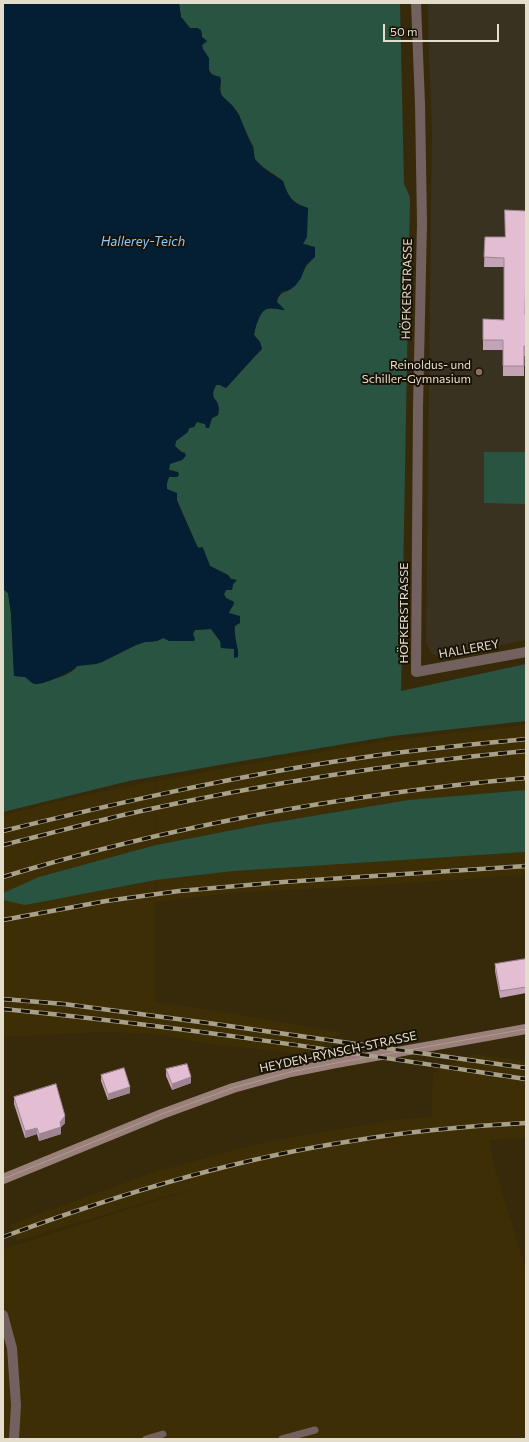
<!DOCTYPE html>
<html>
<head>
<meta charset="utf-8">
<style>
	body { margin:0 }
	#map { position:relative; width:529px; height:1442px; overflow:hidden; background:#362a0a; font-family:Commissioner,sans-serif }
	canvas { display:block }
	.frame { position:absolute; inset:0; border:4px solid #e5ddcc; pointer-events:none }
	.scale { position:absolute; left:383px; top:24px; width:116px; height:18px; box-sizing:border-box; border:2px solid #e5ddcc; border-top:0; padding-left:5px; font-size:12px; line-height:14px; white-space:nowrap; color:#e5ddcc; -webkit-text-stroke:3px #191307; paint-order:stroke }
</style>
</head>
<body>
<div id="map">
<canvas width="529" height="1442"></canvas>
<div class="frame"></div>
<div class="scale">50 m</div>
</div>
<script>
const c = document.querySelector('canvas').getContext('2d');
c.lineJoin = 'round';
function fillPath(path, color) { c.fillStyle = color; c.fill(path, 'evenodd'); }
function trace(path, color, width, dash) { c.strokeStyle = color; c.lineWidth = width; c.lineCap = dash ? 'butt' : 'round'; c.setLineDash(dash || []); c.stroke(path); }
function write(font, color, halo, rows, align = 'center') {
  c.font = font + ' Commissioner,sans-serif'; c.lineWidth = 4; c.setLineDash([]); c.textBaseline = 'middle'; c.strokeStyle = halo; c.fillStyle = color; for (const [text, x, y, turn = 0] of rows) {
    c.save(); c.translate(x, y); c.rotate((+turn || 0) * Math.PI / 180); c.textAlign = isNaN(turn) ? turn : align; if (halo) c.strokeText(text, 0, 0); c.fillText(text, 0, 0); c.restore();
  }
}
fillPath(new Path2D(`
	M526,725v65l-118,10 -144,24 -108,21v-64l81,-15 153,-26z
	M155,781v221l70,10 117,21 -38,21 -87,-9 -62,-11v-23v23l-51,-2 -101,5v-222l78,-19z
	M526,852v23l-162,11 -134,7 -74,9v-22l78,-9z
	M475,1054l51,7v77l-37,2 5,26 32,105v168h-523v-190l208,-66 -195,58 -5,-17 147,-53 103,-28 129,-23 41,-3 2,-44 31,-15z`), '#3e2e05');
fillPath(new Path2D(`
	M428,3h98v637l-84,17 -11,-4 -5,-11 6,-512 -3,-73z`), '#3a3221');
fillPath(new Path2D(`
	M179,3h221l4,181 6,13 -9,494 125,-27v57l-134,15 -150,25 -113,20 -126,31v-223l5,4 3,20 3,63 11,1 18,6c11,-5 28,-7 34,-17l25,-4 34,-17 9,-3 12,-1 6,-3 18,3h11l1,-7 2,-4 16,-1 9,12 14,8v9c3,-15 2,-31 -5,-45l5,-11 -8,-4 -2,-4 2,-4h4l2,-1 1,-5 3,-4 -5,-1 -3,-4 -18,-9 -7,-18 -1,-1 -3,1 -2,-2 -20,-46v-5l-10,-6v-6l2,-6 9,-1 -4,-5 -5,-1 1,-6 15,-11 -3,-1 -7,-6 1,-5 11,-9 2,-4 5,-1 3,-5 8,2 1,3 1,1 5,-10 6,-3c3,-14 -10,-16 -2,-30h5l2,2 3,1 30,-33 6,-6 -2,-7 -6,-7c1,-7 5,-24 13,-26 5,-1 12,0 17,1l-7,-8c3,-13 12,-8 18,-17 6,-7 9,-18 16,-24l-2,-16 -6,-1 5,-36c-16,-5 -20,-11 -25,-27 -9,-7 -18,-12 -27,-20 -4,-4 -1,-10 -3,-15 -5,-10 -10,-20 -14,-31 -6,-14 -22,-14 -18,-32 -4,-5 -9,-8 -12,-13 1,-13 -5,-14 -7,-25l5,-4 -5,-4v-5l-5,-4h-7l-9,-11z
	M484,452h42v52l-42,-1z
	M526,790v62l-292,19 -78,9 -131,25 -22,-5v-7l36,-16 117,-32 108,-21 144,-24z`), '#295442');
fillPath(new Path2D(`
	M3,3h176l2,14 9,11h7l4,2 1,7 5,4 -5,4 1,4 6,9v12l2,4 9,3 1,3 -1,8 1,7 11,10 7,10 11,27 3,5 2,12 8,9 20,13c5,16 9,22 25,27l-1,29 -4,7 12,3v10l-9,8 -5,13 -6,8 -6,4 -7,2 -4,5 -1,5 8,8c-6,0 -14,-3 -19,-1 -7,4 -11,19 -12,26l6,7 2,7 -6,6 -30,33 -6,-3h-4l-3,7v5c6,6 7,11 5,18l-6,3 -3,10h-3l-1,-4 -8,-2 -3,5 -5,1 -1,4 -12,9 -1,5 6,6 4,1 1,3 -4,4 -12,4 -1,6 9,2 1,3 -2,2h-8l-2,6v6l10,4v8l20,45 2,2 3,-1 1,1 7,18 18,9 3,4 6,1 -4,4 -1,6h-6l-2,4 2,4 8,4c0,5 -5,7 -5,11l11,3v7l-5,3c-2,11 4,20 3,31l-4,1v-9l-13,-1 -1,-7 -9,-12 -16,1 -2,4 2,5 -1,2h-25l-6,-3 -6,3 -12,1 -9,3 -34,17 -6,2 -19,2c-4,6 -34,19 -42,18 -4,-1 -6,-4 -10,-7l-11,-1 -3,-63 -3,-20 -5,-4z`), '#041e34');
trace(new Path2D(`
	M146,1439l17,-5
	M282,1439l33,-9`), '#72615e', 7);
trace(new Path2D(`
	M416,3l4,101 2,119 -4,185 -2,264 110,-20
	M3,1315l9,33 4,57 -2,34`), '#72615e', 10);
trace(new Path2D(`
	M3,1179l159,-65 71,-26 58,-16 45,-9 190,-34`), '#9a7f7b', 10);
trace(new Path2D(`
	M3,1179l159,-65 71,-26 58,-16 45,-9 190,-34`), '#a9a08a', 1);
const rail = new Path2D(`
	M3,831c115,-28 231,-55 349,-72 58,-9 116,-14 174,-20
	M3,845c46,-11 92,-24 138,-34 127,-28 255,-48 385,-60
	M3,877c170,-52 346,-83 523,-99
	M3,920l103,-19 73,-10 104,-9 243,-16
	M3,999l61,5 144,19 318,45
	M3,1009c175,17 349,44 523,70
	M3,1237c113,-42 230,-78 349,-96 58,-10 116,-15 174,-18`);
trace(rail, '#a9a08a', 4.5);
trace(rail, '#191307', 3, [9]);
fillPath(new Path2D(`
	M526,211v62l-1,41h1v42h-2v20h-21v-26h-20v-31l21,1v-53h-20l1,-30h20z
	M526,959v34l-26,5 -5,-27v-7z
	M166,1069l25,14 -19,7 -6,-14z
	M101,1075l29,18 -22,7 -7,-19z
	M14,1097l51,26 -4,4v7l-22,7 -2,-7 -12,4 -11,-34z`), '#c3a3b5');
fillPath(new Path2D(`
	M191,1077v6l-19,7v-6z
	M130,1087v6l-22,7v-6z
	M65,1116v7l-4,4v7l-22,7v-7z
	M37,1128v6l-12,4v-7z`), '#9f8594');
const building = new Path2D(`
	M505,210l21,1v53l-1,50h1v32h-2v20h-21v-26h-20v-21l21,1v-62l-20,-1 1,-20h20z
	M526,959v28l-26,4 -5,-27z
	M187,1064l4,13 -19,7 -6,-15z
	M124,1068l6,19 -22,7 -7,-19z
	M56,1084l9,32 -5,6 1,5 -22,7 -2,-6 -12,3 -11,-34z`);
fillPath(building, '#e3bed3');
trace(building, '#9f8594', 1);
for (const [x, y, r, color] of [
	[479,372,4,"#8d6e63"]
]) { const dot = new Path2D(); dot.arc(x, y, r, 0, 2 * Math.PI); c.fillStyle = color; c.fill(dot); trace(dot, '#191307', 1.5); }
write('12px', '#e5ddcc', '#191307', [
	["HÖFKERSTRASSE",407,289,-89],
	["HÖFKERSTRASSE",404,613,-90],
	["HALLEREY",469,649,-10],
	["HEYDEN-RYNSCH-STRASSE",338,1052,-12]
]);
write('12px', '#e5ddcc', '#191307', [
	["Reinoldus- und",471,365],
	["Schiller-Gymnasium",471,379]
], 'right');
write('italic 13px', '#8ec8fe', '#191307', [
	["Hallerey-Teich",143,242]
]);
</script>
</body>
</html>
